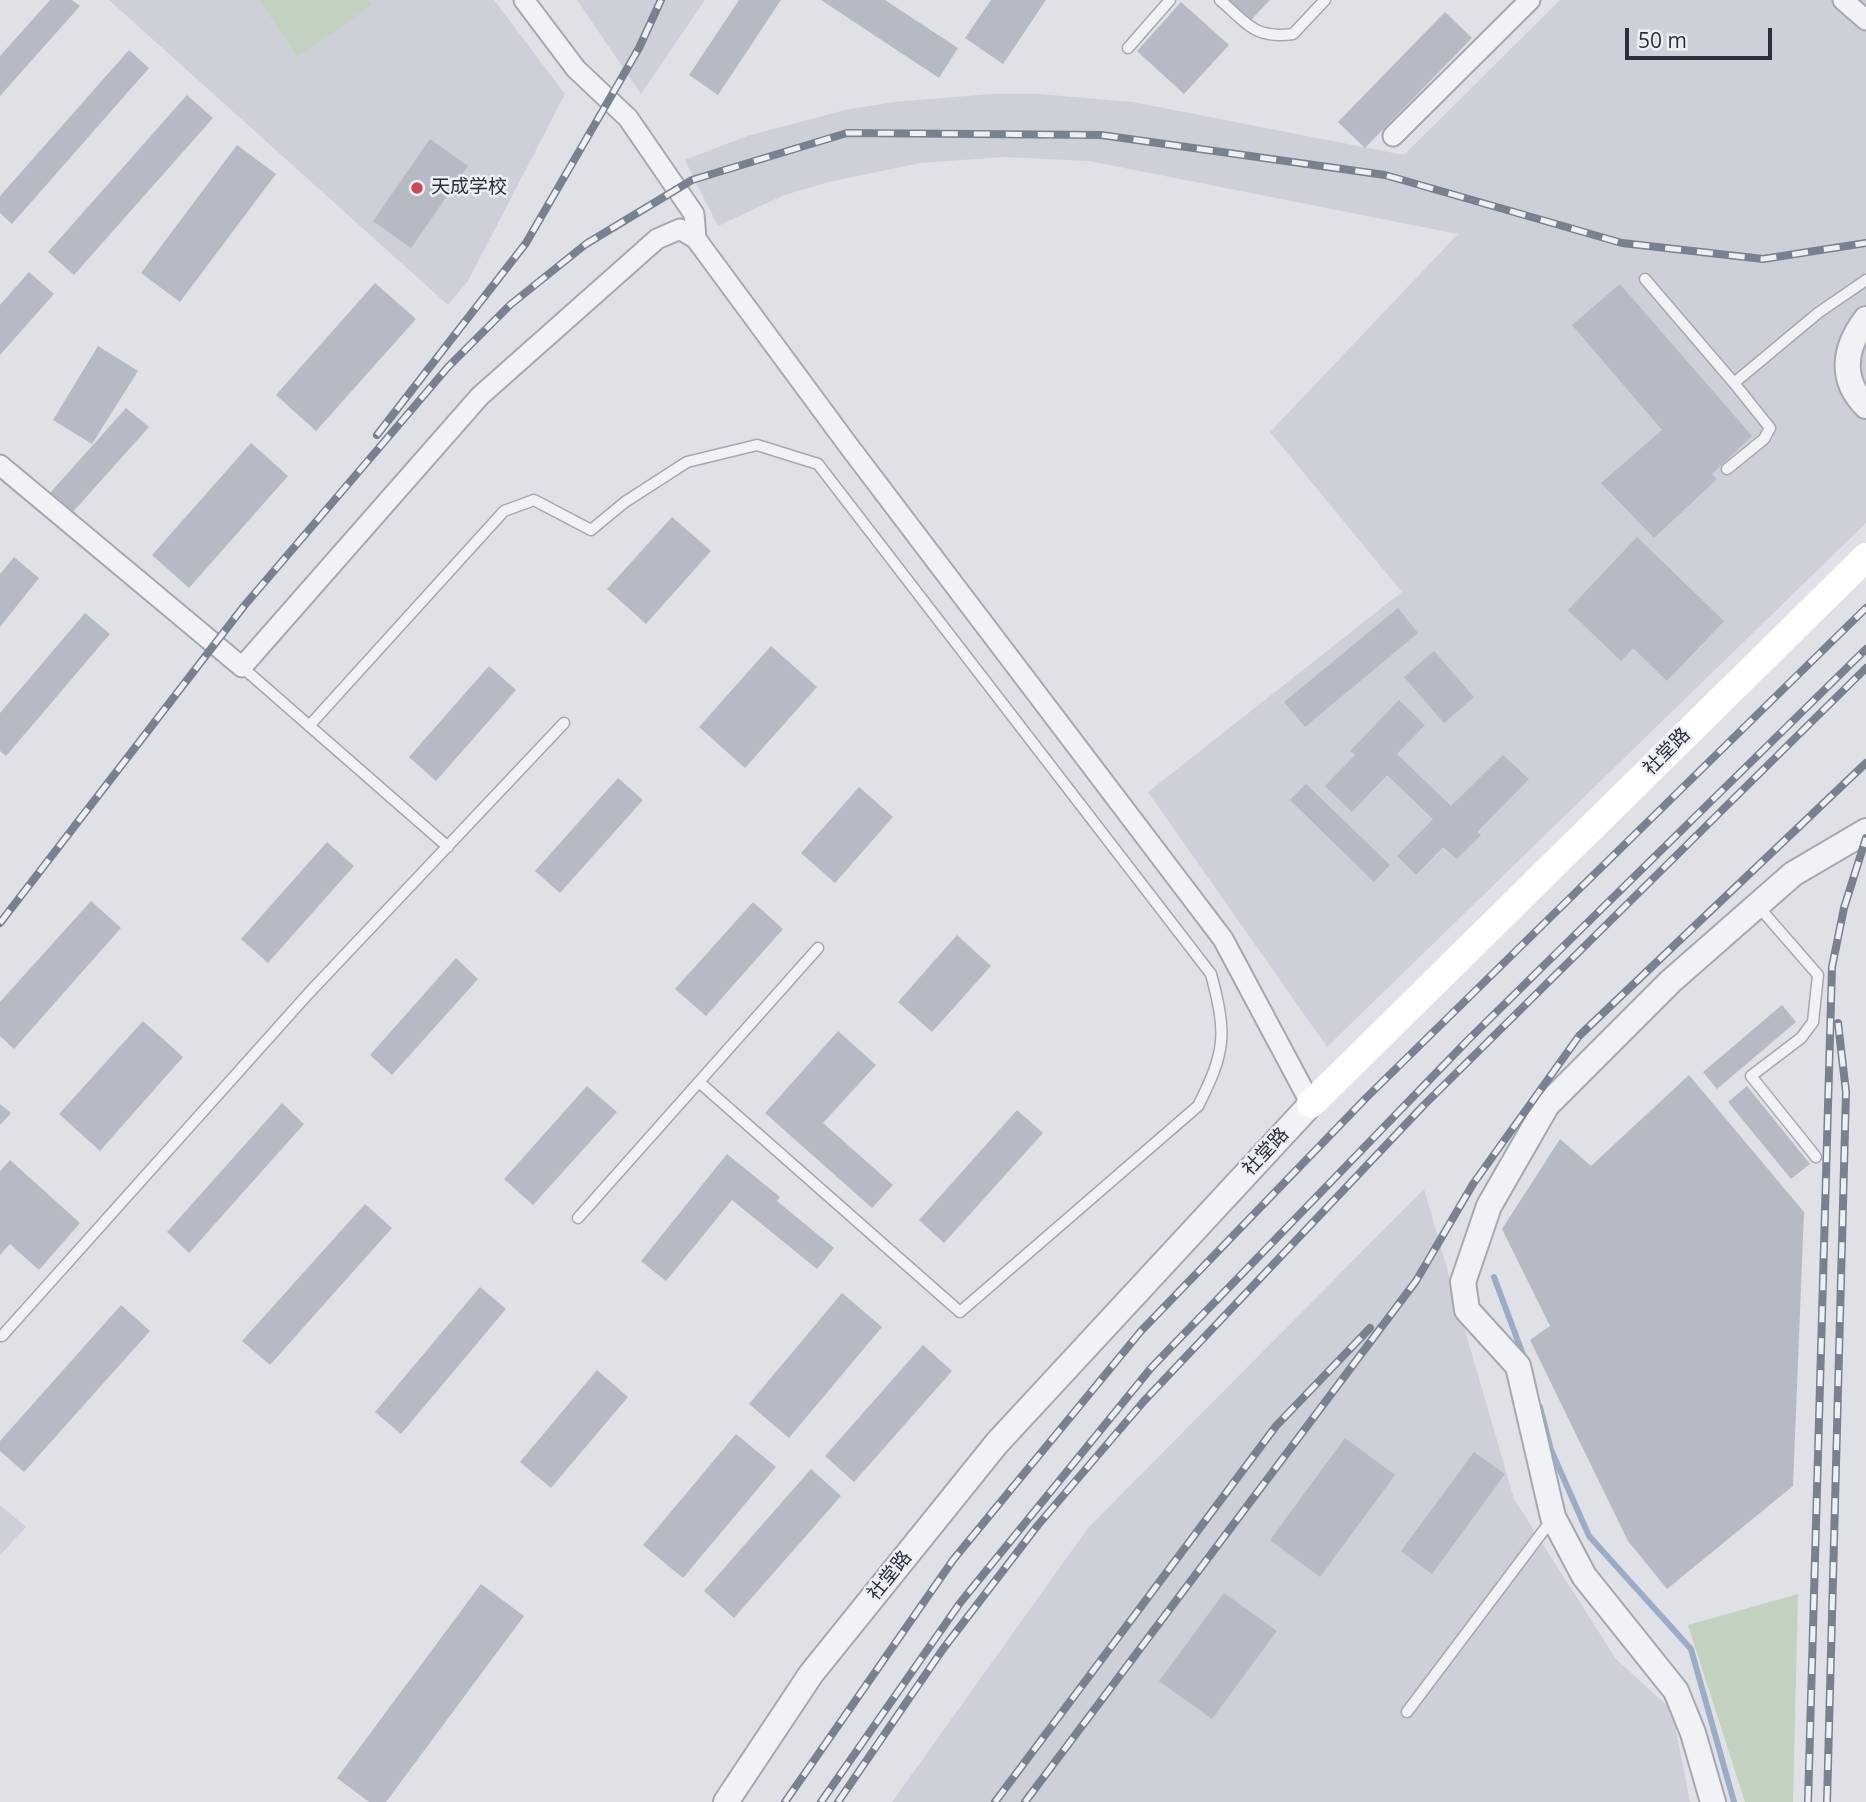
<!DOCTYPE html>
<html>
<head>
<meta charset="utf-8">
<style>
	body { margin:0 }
	#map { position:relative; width:1866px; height:1802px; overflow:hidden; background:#dfe1e7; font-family:"Open Sans",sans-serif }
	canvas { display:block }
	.scale { position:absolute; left:1625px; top:28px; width:147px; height:32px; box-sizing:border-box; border:4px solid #282f3d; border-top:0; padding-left:9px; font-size:21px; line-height:24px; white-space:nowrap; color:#282f3d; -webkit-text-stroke:5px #eef0f5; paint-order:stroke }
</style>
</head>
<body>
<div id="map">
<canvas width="1866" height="1802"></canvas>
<div class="scale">50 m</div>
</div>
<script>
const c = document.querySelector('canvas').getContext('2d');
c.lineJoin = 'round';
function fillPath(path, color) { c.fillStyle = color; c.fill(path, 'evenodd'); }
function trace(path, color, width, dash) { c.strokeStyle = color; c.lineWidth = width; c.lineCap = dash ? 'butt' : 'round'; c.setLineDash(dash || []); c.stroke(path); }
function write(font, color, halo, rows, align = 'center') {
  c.font = font + ' "Open Sans","Noto Sans SC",sans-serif'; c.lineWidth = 5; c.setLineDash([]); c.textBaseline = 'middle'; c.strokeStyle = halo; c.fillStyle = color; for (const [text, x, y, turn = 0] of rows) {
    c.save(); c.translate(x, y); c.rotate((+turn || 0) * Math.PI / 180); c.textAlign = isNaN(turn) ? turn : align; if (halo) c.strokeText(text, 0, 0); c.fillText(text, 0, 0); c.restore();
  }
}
fillPath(new Path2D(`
	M109,0h385l71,94 -97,187 -20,24z
	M577,0h128l-64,94z
	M1560,0h306v523l-539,524 -179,-255 254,-200 -132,-160 188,-198 -369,-73 -85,-4 -84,6 -91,19 -45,13 -66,31 -33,-66 62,-24 98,-26 50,-8 95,-8h48l95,8 271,53z
	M1424,1189l90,310 102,160 56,51 18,92h-798l196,-274z
	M0,1505l26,22 -26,28z`), '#cdd0d9');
fillPath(new Path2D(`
	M259,0h109l4,5 -74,52z
	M1798,1594l-5,208h-48l-57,-177z`), '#c3d1c0');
trace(new Path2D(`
	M1494,1277l31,83
	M1540,1407l11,43 38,86 102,113 43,153`), '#9badc6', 6);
fillPath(new Path2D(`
	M50,0h22l8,6 -80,90v-40z
	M739,0h42l-63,95 -29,-20z
	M821,0h64l73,48 -19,30z
	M991,0h55l-43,64 -38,-26z
	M1229,0h41l-19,20z
	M1181,2l48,43 -45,49 -47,-43z
	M1445,12l27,26 -107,110 -27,-26z
	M129,50l20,18 -137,156 -12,-11v-17z
	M187,95l26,23 -139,157 -26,-23z
	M430,139l38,27 -57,82 -38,-27z
	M237,145l39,29 -96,128 -39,-29z
	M29,272l25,22 -54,61v-50z
	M375,283l41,36 -100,112 -40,-36z
	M1620,284l132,152 -40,38 5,5 -63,59 -53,-55 61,-53 -90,-105z
	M98,346l40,25 -46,73 -39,-24z
	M126,408l23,19 -77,86 -22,-20z
	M251,443l37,33 -99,112 -37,-33z
	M672,517l39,34 -65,73 -39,-35z
	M1637,537l87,84 -57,60 -34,-33 -12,13 -53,-51z
	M14,557l25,21 -39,49v-53z
	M1398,608l20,25 -113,94 -21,-25z
	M85,613l25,21 -104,122 -6,-5v-38z
	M771,646l46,41 -72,81 -46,-41z
	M1434,651l40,46 -30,26 -40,-46z
	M489,666l27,24 -80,91 -27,-24z
	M1399,700l26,25 -28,29 54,52 52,-51 26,24 -52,53 4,3 -24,24 -14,-12 -27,28 -19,-19 36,-37 -46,-44 -35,37 -27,-26 30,-31 -5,-4z
	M618,778l25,22 -83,93 -25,-22z
	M1306,784l84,81 -16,17 -84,-82z
	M859,787l34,30 -58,66 -34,-30z
	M327,842l27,24 -86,97 -27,-24z
	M91,901l30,27 -107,121 -14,-13v-34z
	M753,902l30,27 -77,87 -31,-27z
	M957,935l34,31 -59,66 -34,-30z
	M456,958l22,21 -86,96 -22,-20z
	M1782,1005l14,17 -79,67 -14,-17z
	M143,1021l40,36 -83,94 -41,-37z
	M838,1031l38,34 -53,58 70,62 -21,23 -107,-95z
	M1689,1075l115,137 -11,274 -126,103 -39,-48 -98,-201 20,-14 -48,-97 58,-90 31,27z
	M587,1086l30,26 -84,93 -29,-26z
	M1747,1086l63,78 -19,15 -63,-77z
	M282,1103l22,21 -115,129 -22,-21z
	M0,1104l11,9 -11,12z
	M1017,1110l26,23 -99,110 -25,-23z
	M727,1154l53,43 -3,4 57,47 -17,21 -85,-69 -66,81 -25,-20z
	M10,1160l70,63 -41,47 -29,-26 -10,11v-84z
	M365,1204l27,24 -122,137 -28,-24z
	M480,1287l26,22 -105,125 -26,-22z
	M842,1293l40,34 -93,111 -40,-34z
	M121,1305l29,26 -126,141 -24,-21v-10z
	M923,1345l29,26 -98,111 -29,-26z
	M597,1370l31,27 -77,91 -31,-26z
	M736,1434l40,33 -93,111 -40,-33z
	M1345,1438l50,37 -75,102 -50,-37z
	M1474,1452l31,22 -73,100 -31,-23z
	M811,1469l30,27 -107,122 -30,-27z
	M481,1584l43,32 -138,186h-17l-32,-24z
	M1224,1593l53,38 -65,88 -53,-38z`), '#b6bac4');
const service = new Path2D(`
	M1220,0c28,24 34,39 73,34l32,-34
	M1128,48l42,-48
	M1645,279l89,104 84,-70 48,-33
	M1727,469l37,-30 6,-11 -36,-45
	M242,667l206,180
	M309,726l195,-215 30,-11 57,30 34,-28 62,-40 70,-17 61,19 393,510c16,60 15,77 -13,132l-238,206 -261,-230
	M1758,906l60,69 -5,47 -12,16 -50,38 65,81
	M578,1218l240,-270
	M2,1336l306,-342 256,-271
	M1407,1712l146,-194`);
const minor = new Path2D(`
	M524,0l52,69 52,49 66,96 2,25
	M1843,0l23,20
	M1393,136l137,-136
	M0,465l242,202 238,-271 177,-157 23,-10 16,10 152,206 375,494 88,165`);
const tertiary = new Path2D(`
	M1866,319c-22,29 -27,60 0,87
	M726,1802l85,-128 186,-231 314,-339
	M1713,1802l-20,-69 -17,-42 -92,-115 -31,-59 -35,-151 -51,-56 -4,-28 26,-76 58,-101 124,-124 122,-107 73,-43`);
trace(service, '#a4a8b1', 13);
trace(minor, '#a4a8b1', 23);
trace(tertiary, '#a4a8b1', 28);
trace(service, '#f1f2f6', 10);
trace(minor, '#f1f2f6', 19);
trace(tertiary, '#f1f2f6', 24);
trace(new Path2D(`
	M1311,1104l555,-547`), '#fff', 28);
const rail = new Path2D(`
	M377,435l149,-192 113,-195 22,-48
	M0,923l244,-317 204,-239 62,-62 76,-61 106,-64 155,-47 254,2 284,40 237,68 141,16 103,-16
	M785,1802l168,-242 188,-229 226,-234 499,-489
	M821,1802l139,-199 191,-235 316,-327 399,-392
	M838,1802l105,-153 95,-124 106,-124 280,-296 442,-437
	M995,1802l281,-376 94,-98
	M1025,1802l391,-521 57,-97 106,-148 287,-273
	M1808,1802l24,-835 12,-59 22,-70
	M1827,1802l19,-710 -8,-69`);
trace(rail, '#798090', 8);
trace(rail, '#eef0f5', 5, [16]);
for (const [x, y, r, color] of [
	[417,188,7,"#c64955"]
]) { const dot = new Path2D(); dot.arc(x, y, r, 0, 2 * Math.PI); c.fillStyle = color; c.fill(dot); trace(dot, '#eef0f5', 2.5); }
write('19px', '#282f3d', '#eef0f5', [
	["天成学校",431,188]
], 'left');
write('19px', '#282f3d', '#eef0f5', [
	["社堂路",1667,752,-45],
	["社堂路",1266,1152,-47],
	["社堂路",890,1576,-51]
]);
</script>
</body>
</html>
